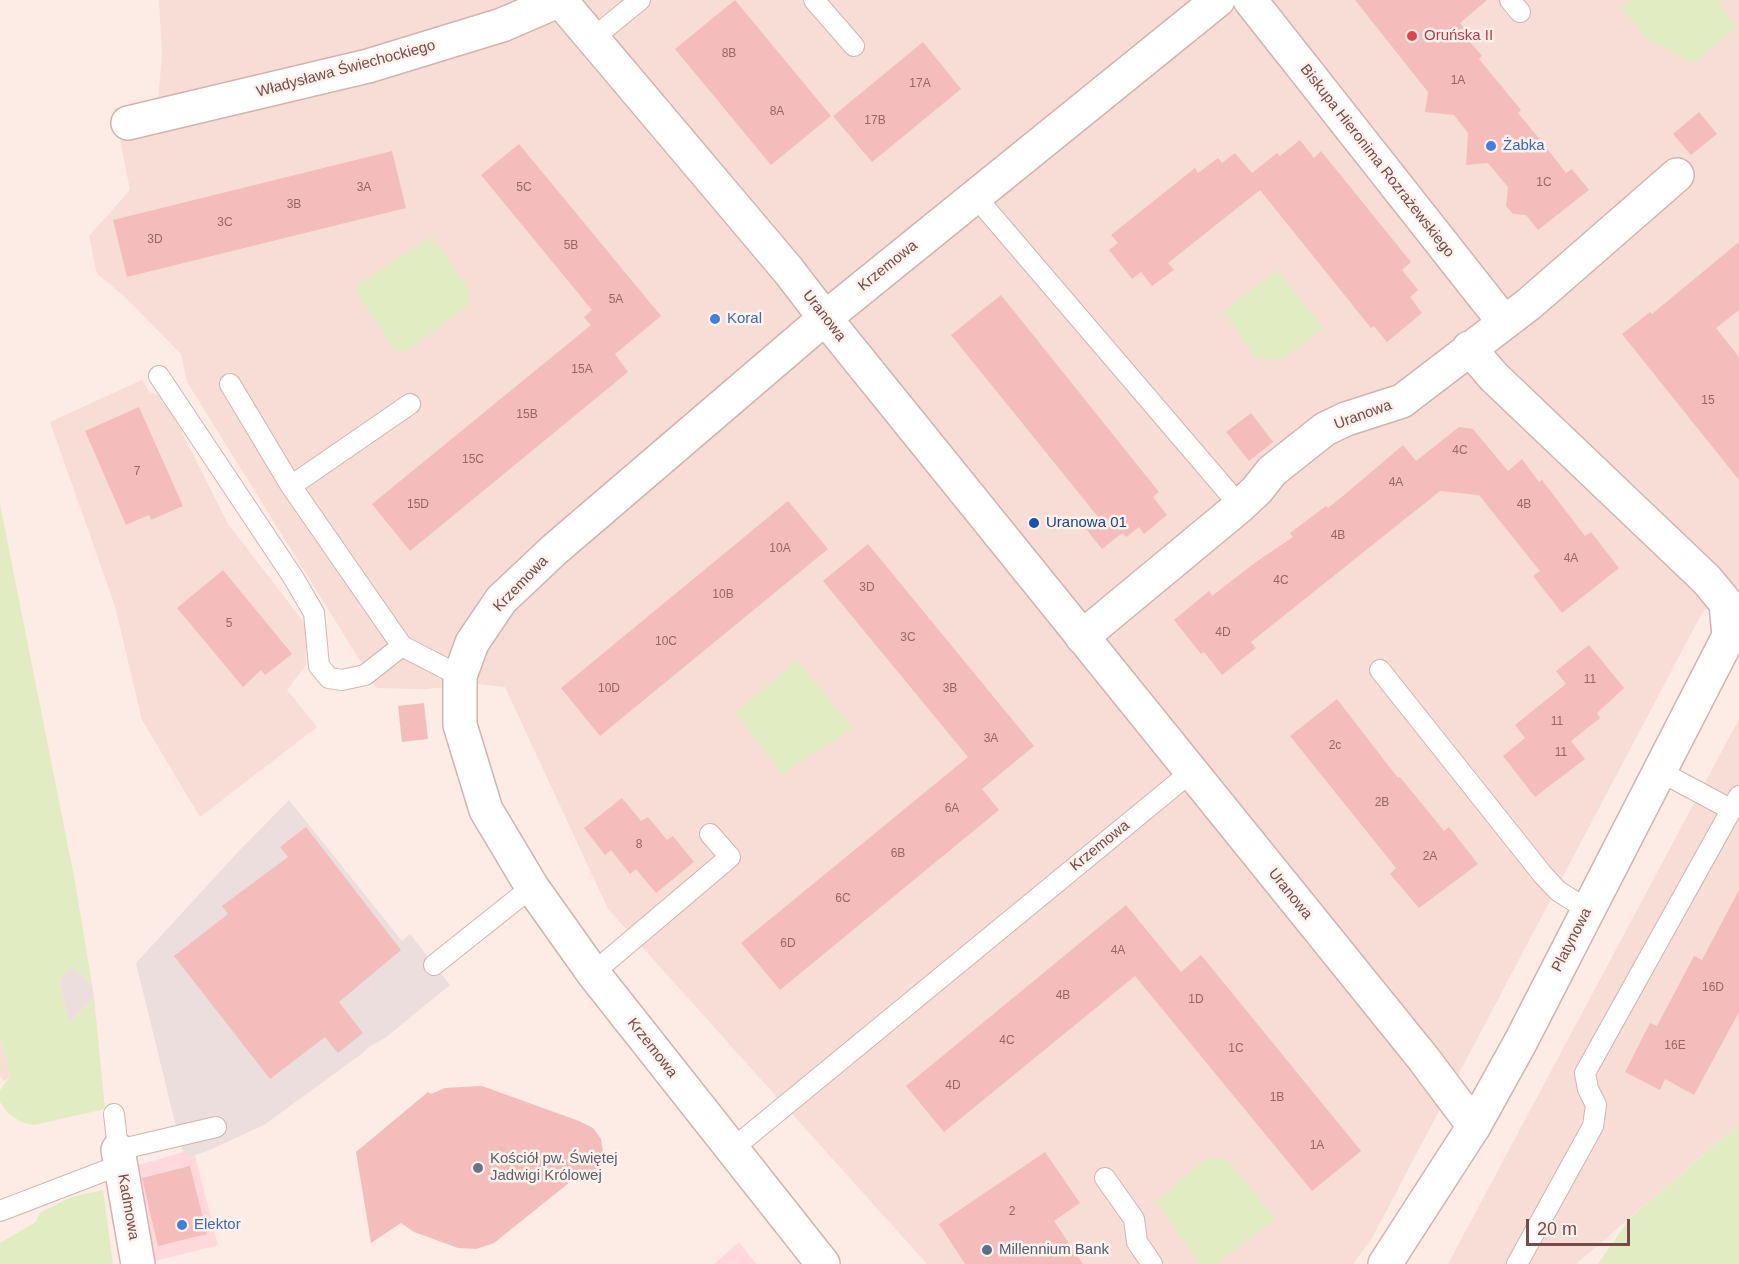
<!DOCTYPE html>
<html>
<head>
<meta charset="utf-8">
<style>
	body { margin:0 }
	#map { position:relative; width:1739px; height:1264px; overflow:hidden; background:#fdebe5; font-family:Arial,sans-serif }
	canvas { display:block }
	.scale { position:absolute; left:1526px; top:1219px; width:104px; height:27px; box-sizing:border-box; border:3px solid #784948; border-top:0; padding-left:8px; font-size:18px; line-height:21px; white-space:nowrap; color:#784948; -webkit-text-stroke:4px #fff1ec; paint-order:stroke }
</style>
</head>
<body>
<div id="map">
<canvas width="1739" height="1264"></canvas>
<div class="scale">20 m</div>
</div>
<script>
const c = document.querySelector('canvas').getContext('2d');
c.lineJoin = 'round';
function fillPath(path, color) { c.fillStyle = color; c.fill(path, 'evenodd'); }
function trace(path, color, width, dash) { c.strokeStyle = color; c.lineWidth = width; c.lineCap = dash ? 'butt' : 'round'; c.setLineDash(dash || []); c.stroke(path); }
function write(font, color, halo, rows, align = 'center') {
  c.font = font + ' Arial,sans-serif'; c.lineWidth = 5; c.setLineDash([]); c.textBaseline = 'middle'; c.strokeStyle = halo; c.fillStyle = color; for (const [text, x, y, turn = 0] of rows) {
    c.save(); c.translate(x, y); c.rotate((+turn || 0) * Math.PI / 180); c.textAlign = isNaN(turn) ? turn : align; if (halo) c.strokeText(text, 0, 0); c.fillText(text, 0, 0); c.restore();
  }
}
fillPath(new Path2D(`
	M159,0h1580v589l-6,-5 -31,29 -330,625 -19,26h-426l-319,-355 -103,-222 -27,-3 -53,5 -48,-1 -190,-306 -6,-28 -56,-57 -28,-23 -8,-38 41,-46 -16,-82 44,-5 4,-49z
	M142,380l7,12 15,5 64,127 78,101v40l-19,25 30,37 -117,90 -58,-97 -27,-114 -65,-184z
	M1739,719v405l-163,140h-128z
	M0,1039l10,38 -6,4 -4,-5z`), '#f7ddd6');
fillPath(new Path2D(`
	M184,1152l3,6 8,-3 23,90 -64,16 -23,-94z
	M739,1242l17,22h-42z`), '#fed8da');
fillPath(new Path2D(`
	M289,800l113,141 8,-7 40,51 -65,53 -15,8 -10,9 -96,70 -57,26 -20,7 -6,-11 -45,-184 102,-111z
	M72,966l20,19 2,12 -25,26 -10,-43z`), '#ebdedc');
fillPath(new Path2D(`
	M1630,0h91l-3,4 19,23 -44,36 -46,-24 -26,-31z
	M434,238l35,51v16l-62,46h-12l-36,-54 -2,-12 68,-45z
	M1277,270l47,58 -41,31h-27l-33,-48z
	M0,504l76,383 16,98 -20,-19 -13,14 10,43 25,-26 11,112 -71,16 -13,-3 -13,-9 -8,-11v-12l10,-13 -10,-38z
	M797,660l56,68 -71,46 -47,-61z
	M1739,1124v140h-141l32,-46z
	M1206,1159h21l49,60 -60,45h-17l-43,-63z
	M103,1190l10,74h-113v-21l36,-21 3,-9 33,-16z`), '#e2ecc2');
fillPath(new Path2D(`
	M735,0l96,116 -60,49 -96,-116z
	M1355,0h132l-27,23 8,10 -3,3 17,20 -3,3 42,51 -3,3 24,29 24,31 6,-4 17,21 -51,40 -12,-15 -13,-1 -7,-8 2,-19 -20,-24 -22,2 2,-32 -14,-18 -29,-3 3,-20z
	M923,42l38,47 -89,73 -39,-46z
	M1699,112l18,22 -26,21 -18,-21z
	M1300,140l14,18 7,-7 90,111 -9,8 16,20 -8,7 12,16 -35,29 -13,-16 -3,2 -111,-138 -92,73 6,7 -22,16 -11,-14 -9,7 -23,-29 9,-7 -7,-8 84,-67 3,5 20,-15 4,5 13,-10 17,20 25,-20 3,3z
	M519,144l142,172 -46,38 13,18 -218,179 -38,-47 219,-179 -7,-8 8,-7 -111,-135z
	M392,151l14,57 -279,69 -14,-57z
	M1739,242v68l-23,18 23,29v123l-117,-146 28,-22 2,2z
	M1001,295l158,197 -6,5 14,18 -23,19 -5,-7 -13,10 -4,-4 -20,16 -16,-20 13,-11 -148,-183z
	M139,407l44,99 -32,14 -2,-5 -23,10 -41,-94z
	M1251,413l22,29 -24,19 -23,-29z
	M1459,427l14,2 35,42 14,-12 17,23 3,-2 43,56 6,-4 28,36 -57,45 -29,-37 7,-5 -61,-76 -39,-4 -189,151 5,6 -34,27 -18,-23 -3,2 -27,-34 35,-29 3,5 44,-34 37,-25 -3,-4 36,-27 2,2 21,-17 54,-46 13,16z
	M788,501l40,48 -228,187 -39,-48z
	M868,544l166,202 -52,43 17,21 -219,180 -39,-47 227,-186 -145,-176z
	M223,570l69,84 -27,21 -4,-5 -18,17 -66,-79z
	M1589,645l35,43 -27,25 3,5 -29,23 14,18 -50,38 -32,-41 22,-18 -10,-13 51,-41 -10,-13z
	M1337,699l61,79 2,-1 44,54 5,-4 29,37 -59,44 -29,-34 6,-6 -106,-132z
	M424,703l4,36 -26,3 -4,-36z
	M622,798l19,23 7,-4 19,23 6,-4 21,26 -38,31 -20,-24 -6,5 -19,-24 -6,5 -21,-27z
	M306,827l95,123 -62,52 24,31 -25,20 -13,-16 -55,42 -96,-123 54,-42 -6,-8 66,-49 -8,-10z
	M1739,890v122l-45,83 -29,-16 -5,11 -35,-18 25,-49 7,3 37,-70 8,4z
	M1126,905l55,67 20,-17 160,196 -49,40 -177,-215 -191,156 -38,-46z
	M482,1086l97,35 14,7 8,11 2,13 -2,10 -14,20 -7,-8 -86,69 -18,6 -18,-1 -44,-16 -13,-9 -30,20 -15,-91 72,-60 3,2 14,-6z
	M1045,1152l35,51 -26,18 29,43h-118l-26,-40z
	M190,1166l17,68 -49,12 -16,-68z`), '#f4bdbb');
const service = new Path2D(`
	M814,0l40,46
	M1510,0l10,12
	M592,39l48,-39
	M975,196l265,310
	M159,376l134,201 21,36 5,53 10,12 13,2 23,-5 37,-29
	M230,384l61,102 111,160 58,30
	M291,486l119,-82
	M1380,670l163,205 15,16 30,19
	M1661,772l71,38
	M434,965l98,-78
	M593,973l137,-116 -20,-23
	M114,1114l4,36 98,-23
	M731,1150l460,-378
	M1105,1178l29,41 3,23 15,22
	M0,1211l120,-46
	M1517,1264l76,-138 3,-21 -8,-16 -3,-16 154,-277`);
const minor = new Path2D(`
	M560,0l228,270 37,48 393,-318
	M1250,0l254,322
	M128,123l240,-57 134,-41 58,-25
	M1469,348l25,29 213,203 19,23 3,33 -209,407 -46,83
	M1082,637l158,-131 17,-16 15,-19 53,-42 21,-10 56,-18 127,-97 148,-129
	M118,1150l20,114`);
const tertiary = new Path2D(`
	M823,1264l-230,-291 -61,-86 -46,-77 -26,-85v-49l12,-33 29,-43 53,-50 271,-232 598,740 51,68 -89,138`);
trace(service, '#d4b3af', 22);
trace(minor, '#d4b3af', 36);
trace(tertiary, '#d4b3af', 36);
trace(service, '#fff', 20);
trace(minor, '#fff', 33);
trace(tertiary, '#fff', 33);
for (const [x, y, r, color] of [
	[1412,36,6,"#e0444e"],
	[1491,146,6,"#3f7fe0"],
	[715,319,6,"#3f7fe0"],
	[1034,523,6,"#1a4fb4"],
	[478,1168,6,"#6b7280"],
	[182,1225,6,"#3f7fe0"],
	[987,1250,6,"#5c6f8a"]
]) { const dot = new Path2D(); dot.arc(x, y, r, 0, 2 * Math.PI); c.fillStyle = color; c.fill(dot); trace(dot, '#fff1ec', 2); }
write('12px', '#976665', null, [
	["8B",729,54],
	["1A",1458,81],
	["17A",920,84],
	["8A",777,112],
	["17B",875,121],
	["1C",1544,183],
	["3A",364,188],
	["5C",524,188],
	["3B",294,205],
	["3C",225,223],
	["3D",155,240],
	["5B",571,246],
	["5A",616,300],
	["15A",582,370],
	["15",1708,401],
	["15B",527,415],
	["4C",1460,451],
	["15C",473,460],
	["7",137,472],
	["4A",1396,483],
	["15D",418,505],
	["4B",1524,505],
	["4B",1338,536],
	["10A",780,549],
	["4A",1571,559],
	["4C",1281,581],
	["3D",867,588],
	["10B",723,595],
	["5",229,624],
	["4D",1223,633],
	["3C",908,638],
	["10C",666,642],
	["11",1590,680],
	["10D",609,689],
	["3B",950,689],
	["11",1557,722],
	["3A",991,739],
	["2c",1335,746],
	["11",1561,753],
	["2B",1382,803],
	["6A",952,809],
	["8",639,845],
	["6B",898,854],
	["2A",1430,857],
	["6C",843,899],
	["6D",788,944],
	["4A",1118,951],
	["16D",1713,988],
	["4B",1063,996],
	["1D",1196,1000],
	["4C",1007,1041],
	["16E",1675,1046],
	["1C",1236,1049],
	["4D",953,1086],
	["1B",1277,1098],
	["1A",1317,1146],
	["2",1012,1212]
]);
write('15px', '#be3a42', '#fff1ec', [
	["Oruńska II",1424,36]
], 'left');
write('15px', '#784948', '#fff1ec', [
	["Władysława Świechockiego",346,69,-15],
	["Biskupa Hieronima Rozrażewskiego",1377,161,52],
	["Krzemowa",888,266,-39],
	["Uranowa",824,316,52],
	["Uranowa",1363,415,-20],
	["Krzemowa",521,584,-46],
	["Krzemowa",1100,846,-39],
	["Uranowa",1290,894,51],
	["Platynowa",1572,940,-63],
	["Krzemowa",652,1048,52],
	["Kadmowa",128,1207,80]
]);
write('15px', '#366cbe', '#fff1ec', [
	["Żabka",1503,146],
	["Koral",727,319],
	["Elektor",194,1225]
], 'left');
write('15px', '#164399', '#fff1ec', [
	["Uranowa 01",1046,523]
], 'left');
write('15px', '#5b616d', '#fff1ec', [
	["Kościół pw. Świętej",490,1159],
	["Jadwigi Królowej",490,1176]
], 'left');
write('15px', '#4e5e75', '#fff1ec', [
	["Millennium Bank",999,1250]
], 'left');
</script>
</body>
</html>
